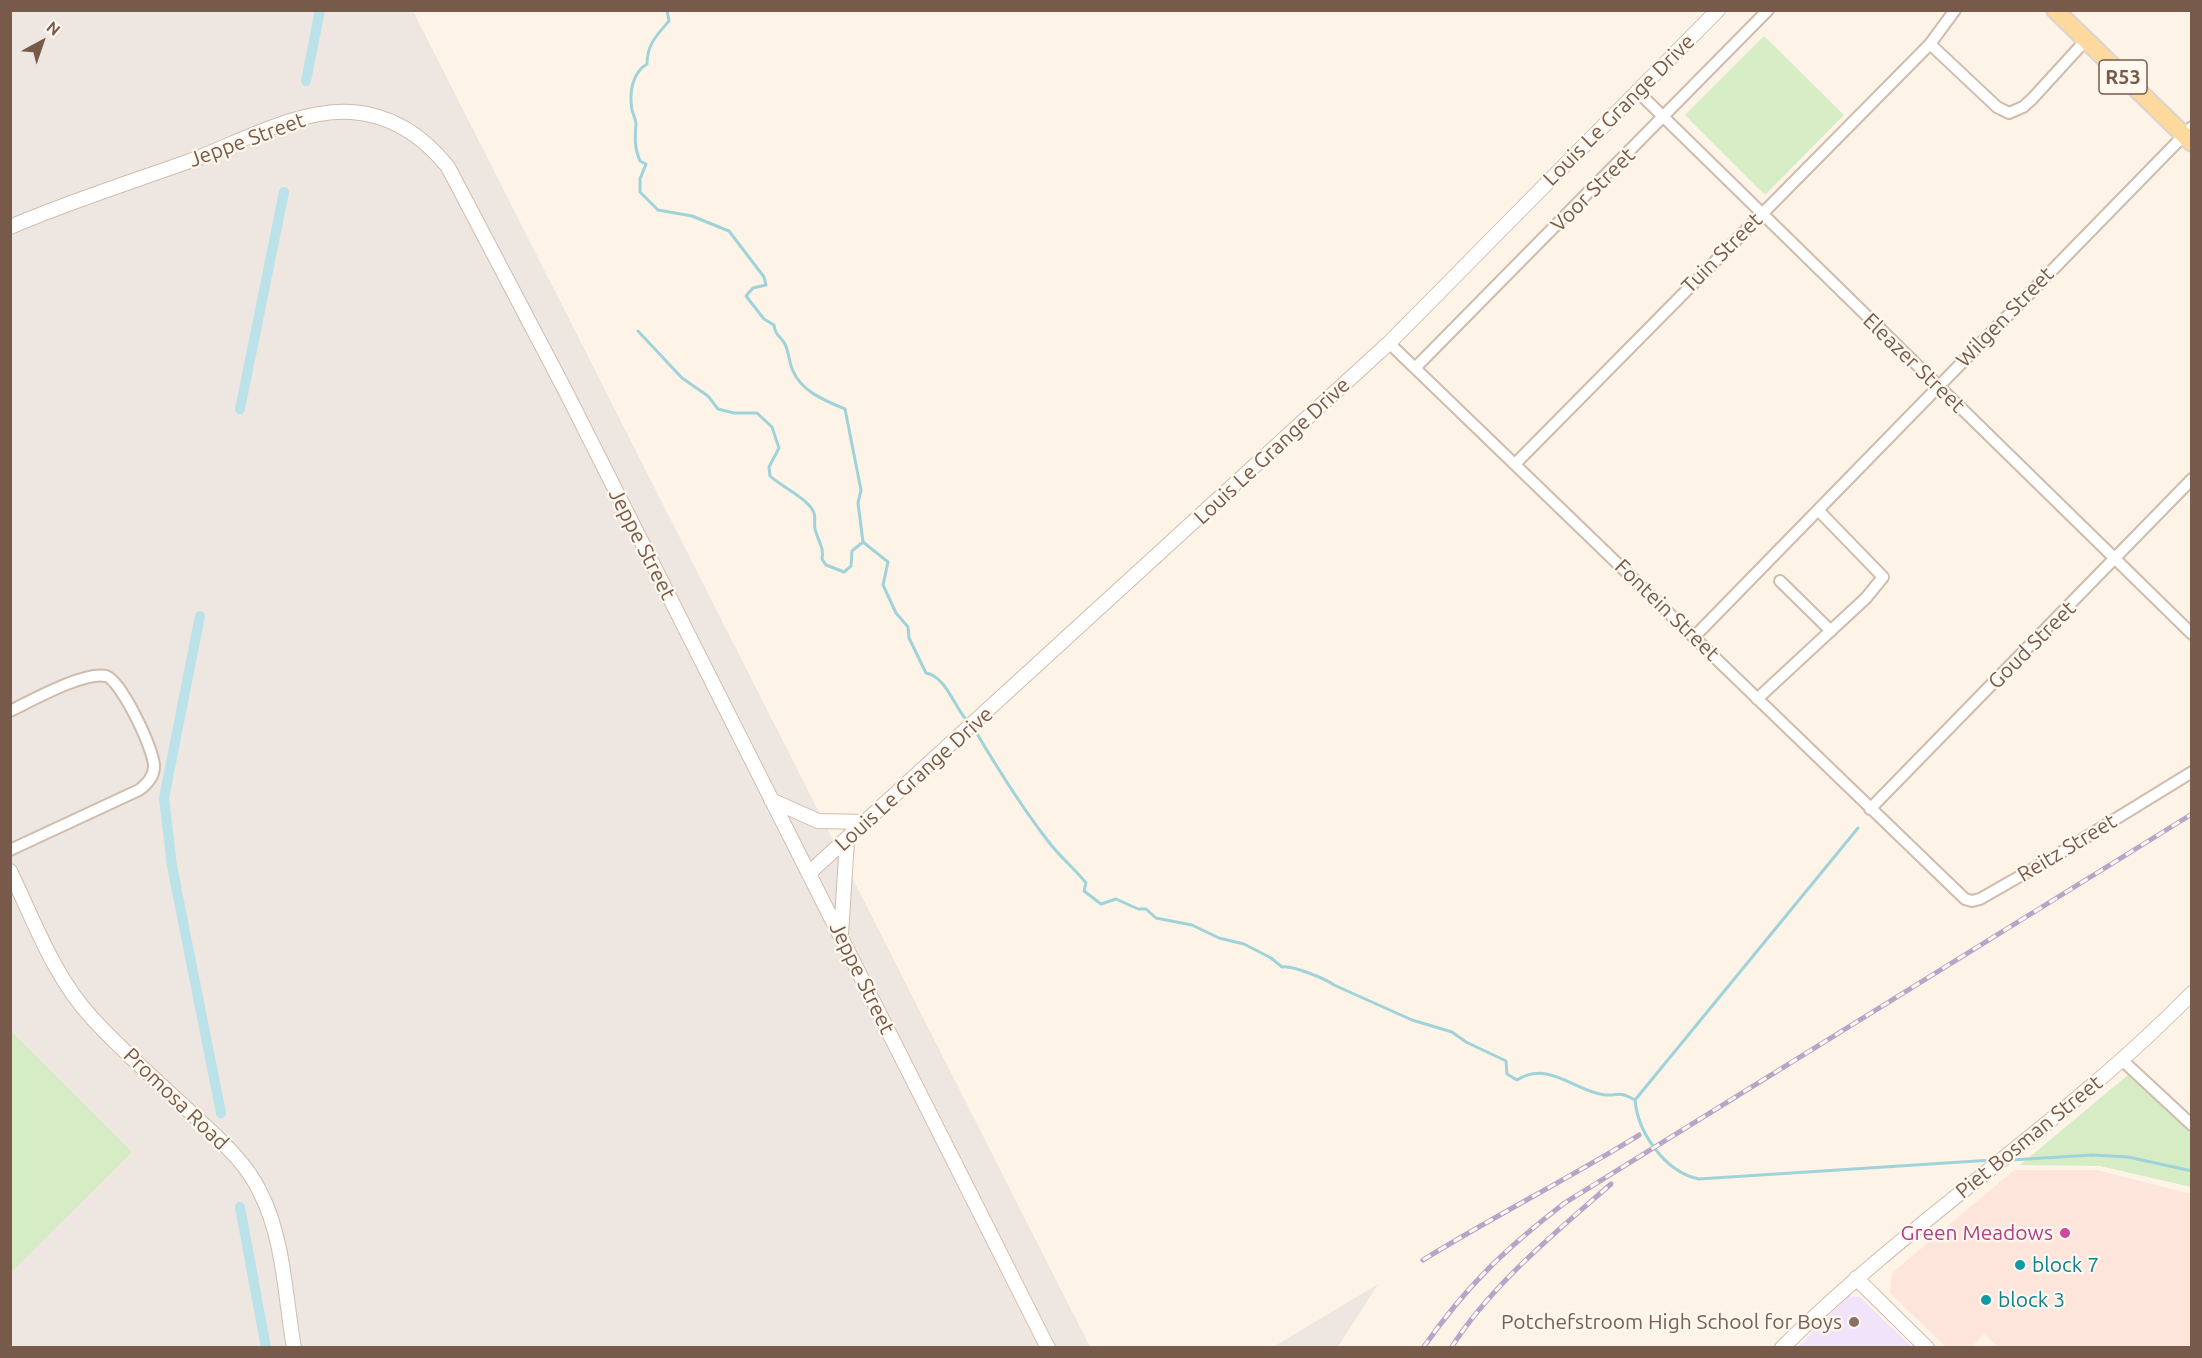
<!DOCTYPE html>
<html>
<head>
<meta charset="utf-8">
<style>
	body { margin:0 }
	#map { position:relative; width:2202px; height:1358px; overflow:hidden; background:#fdf4e7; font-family:Ubuntu,sans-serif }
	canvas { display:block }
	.frame { position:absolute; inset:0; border:12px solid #785a4a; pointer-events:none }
	.north { position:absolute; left:12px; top:12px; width:60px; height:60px; -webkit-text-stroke:4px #fff8ee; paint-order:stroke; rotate:40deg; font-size:16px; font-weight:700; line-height:24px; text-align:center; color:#785a4a }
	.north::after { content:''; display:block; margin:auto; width:21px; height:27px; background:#785a4a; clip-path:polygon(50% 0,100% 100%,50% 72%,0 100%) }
</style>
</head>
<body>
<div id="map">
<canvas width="2202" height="1358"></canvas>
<div class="frame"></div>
<div class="north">N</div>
</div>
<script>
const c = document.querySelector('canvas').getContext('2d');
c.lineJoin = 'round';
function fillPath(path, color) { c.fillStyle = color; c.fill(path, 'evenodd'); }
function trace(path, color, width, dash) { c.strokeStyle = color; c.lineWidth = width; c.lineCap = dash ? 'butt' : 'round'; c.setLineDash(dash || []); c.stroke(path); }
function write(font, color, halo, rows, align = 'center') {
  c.font = font + ' Ubuntu,sans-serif'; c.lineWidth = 4.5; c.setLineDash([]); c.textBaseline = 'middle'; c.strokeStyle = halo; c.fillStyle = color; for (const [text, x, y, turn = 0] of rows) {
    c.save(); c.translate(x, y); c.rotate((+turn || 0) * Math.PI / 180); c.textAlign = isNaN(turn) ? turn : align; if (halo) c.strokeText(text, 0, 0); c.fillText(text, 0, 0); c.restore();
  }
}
fillPath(new Path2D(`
	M2014,1170h83l94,24v153h-193l-14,-13 -13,13h-25l-56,-54 2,-20z`), '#fee5db');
fillPath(new Path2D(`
	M10,11h403l677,1336h-1079z
	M1378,1284l-40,63h-65z`), '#eee7e1');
fillPath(new Path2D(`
	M1848,1296l12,1 52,50h-114z`), '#f1e4fa');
fillPath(new Path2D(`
	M1764,36l80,79 -79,80 -80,-80z
	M11,1031l121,121 -121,120z
	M2129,1074l62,57v56l-91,-21 -80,-1z`), '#d5ecc5');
trace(new Path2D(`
	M667,10l2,11c-12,14 -22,23 -22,43 -15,9 -18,29 -15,46 1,4 4,10 4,14 -1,14 -2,22 4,37l6,3 -6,15v13l18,18 34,6 37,15 35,46 2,8 -13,3 -7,8 18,23 10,6c1,10 6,11 11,19 4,8 4,19 8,27 9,21 33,30 52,38l16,81 -3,13 5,39
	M638,331l44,47 26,18 10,13 16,4h23l15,14 7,21 -10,19 1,9c12,11 39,23 44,37 2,5 -1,13 2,19 3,11 8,15 6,27l4,6 18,7 7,-6 1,-15 11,-9 25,20 -5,23 13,28 12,14 1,11 17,35c21,4 28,35 43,50
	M973,727c23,39 47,78 75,114 11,15 26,27 38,42l-2,8 17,13 15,-5 22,10h8l10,9 36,7 27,13 25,6 27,14 11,9c10,-2 44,12 52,18l78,35 40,12 14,10 40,19 1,13 10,6c32,-20 57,11 88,15 16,1 11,-5 30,5
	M1858,828l-223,272c3,33 30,72 64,79l293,-19
	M2011,1160l81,-5 36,2 64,14`), '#a0d2da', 3);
trace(new Path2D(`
	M306,81l14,-71
	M240,409l44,-217
	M200,616l-36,182 8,68 49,247
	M240,1207l26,141`), '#bae2e8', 10);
const minor = new Path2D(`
	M1930,44l25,-34
	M1637,91l555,543
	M1389,343l576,556 7,2 8,-2 77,-44 135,-83
	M1416,367l352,-357
	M1516,463l414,-419 67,63 12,6 14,-6 9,-8 53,-58
	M1780,581l51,50
	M1694,637l498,-510
	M1757,699l109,-101 17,-21 -65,-67
	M10,711c21,-10 74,-40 96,-35 15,4 50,77 48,92 -1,10 -8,17 -15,22l-129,60
	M1870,809l322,-330
	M2122,1060l70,65`);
const tertiary = new Path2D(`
	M10,227c58,-25 118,-44 177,-65 50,-18 111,-54 165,-50 40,3 72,25 96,55l117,223 483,958
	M771,800l47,21 49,1
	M10,871c24,50 44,106 82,147 34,37 73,70 109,104 22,21 46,42 59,70 24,46 25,105 34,156
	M809,873l580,-530 329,-333
	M841,934l6,-94
	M1856,1278l71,70
	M1782,1348c128,-128 283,-225 410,-355`);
const primary = new Path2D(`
	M2055,10l137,133`);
trace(minor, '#d0bcac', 14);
trace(tertiary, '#d0bcac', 16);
trace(primary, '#dcd4d0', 20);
trace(minor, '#fff', 10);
trace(tertiary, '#fff', 14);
trace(primary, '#fdd99e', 16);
const rail = new Path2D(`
	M1423,1260c71,-44 145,-81 216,-125
	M1423,1348c44,-63 83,-100 143,-146l626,-388
	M1451,1348c41,-64 104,-115 160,-164`);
trace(rail, '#b7a4c8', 5);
trace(rail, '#fff8ee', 3, [9]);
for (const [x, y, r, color] of [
	[2065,1233,6,"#d1479c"],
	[2020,1265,6,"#0f9aa8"],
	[1986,1300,6,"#0f9aa8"],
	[1854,1322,6,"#8d6e63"]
]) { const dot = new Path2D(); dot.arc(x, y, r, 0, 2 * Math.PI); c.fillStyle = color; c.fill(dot); trace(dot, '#fff8ee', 2); }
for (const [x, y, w] of [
	[2123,77,48]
]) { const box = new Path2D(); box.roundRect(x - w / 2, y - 17, w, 34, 4.5); c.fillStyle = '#fff8ee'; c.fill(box); trace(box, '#785a4a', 1.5); }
write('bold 20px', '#785a4a', null, [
	["R53",2123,77]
]);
write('21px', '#785a4a', '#fff8ee', [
	["Louis Le Grange Drive",1619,110,-45],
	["Jeppe Street",247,140,-20],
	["Voor Street",1593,190,-45],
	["Tuin Street",1722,253,-45],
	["Wilgen Street",2005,317,-46],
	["Eleazer Street",1914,363,44],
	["Louis Le Grange Drive",1272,451,-43],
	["Jeppe Street",642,544,63],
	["Fontein Street",1667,610,44],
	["Goud Street",2032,645,-45],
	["Louis Le Grange Drive",914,779,-42],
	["Reitz Street",2067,848,-31],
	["Jeppe Street",862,978,64],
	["Promosa Road",176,1099,44],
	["Piet Bosman Street",2029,1137,-39]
]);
write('21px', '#b23c85', '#fff8ee', [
	["Green Meadows",2053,1233]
], 'right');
write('21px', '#0d838f', '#fff8ee', [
	["block 7",2032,1265],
	["block 3",1998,1300]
], 'left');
write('21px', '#785e54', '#fff8ee', [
	["Potchefstroom High School for Boys",1842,1322]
], 'right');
</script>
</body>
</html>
